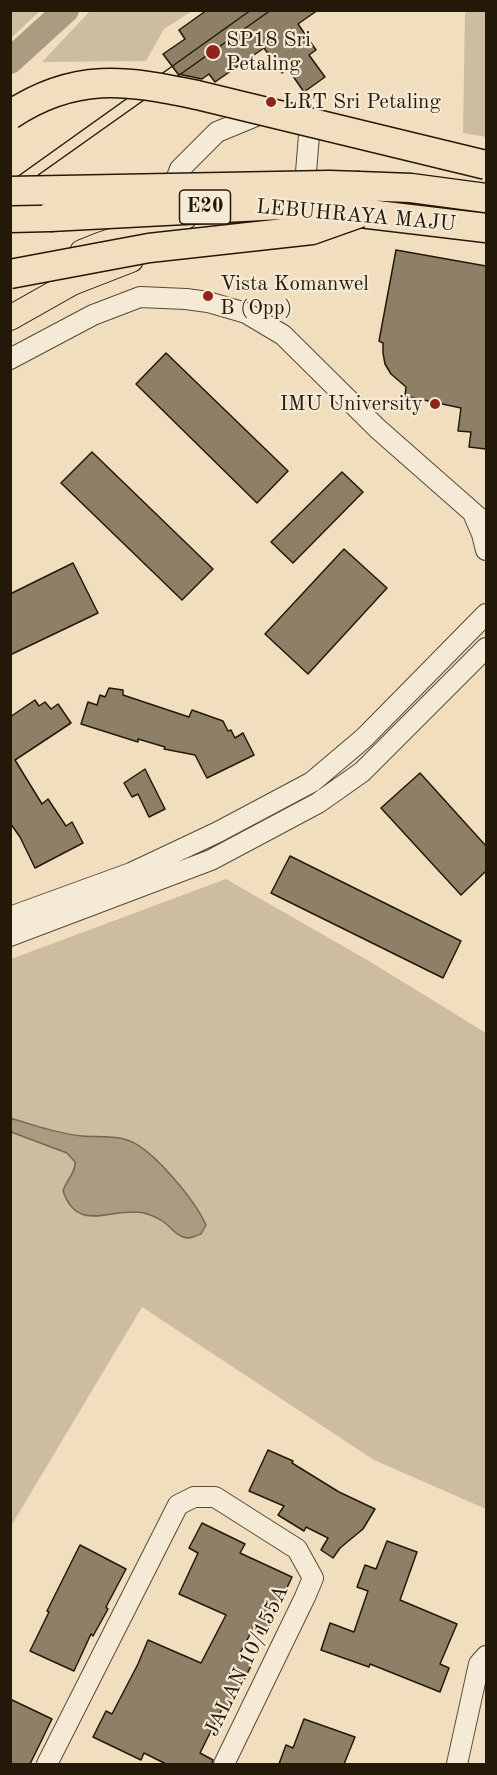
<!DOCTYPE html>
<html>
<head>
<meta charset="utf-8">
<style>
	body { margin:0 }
	#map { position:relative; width:497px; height:1775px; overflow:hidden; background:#f0debf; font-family:"Old Standard TT",serif }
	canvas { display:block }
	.frame { position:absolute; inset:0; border:12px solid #241808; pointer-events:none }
</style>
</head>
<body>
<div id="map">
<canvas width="497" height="1775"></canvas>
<div class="frame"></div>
</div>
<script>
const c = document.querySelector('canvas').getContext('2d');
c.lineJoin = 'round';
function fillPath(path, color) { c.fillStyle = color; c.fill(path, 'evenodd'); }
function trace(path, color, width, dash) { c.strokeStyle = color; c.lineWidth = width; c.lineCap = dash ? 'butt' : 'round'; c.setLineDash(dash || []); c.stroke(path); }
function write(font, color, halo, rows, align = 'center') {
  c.font = font + ' "Old Standard TT",serif'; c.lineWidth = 4.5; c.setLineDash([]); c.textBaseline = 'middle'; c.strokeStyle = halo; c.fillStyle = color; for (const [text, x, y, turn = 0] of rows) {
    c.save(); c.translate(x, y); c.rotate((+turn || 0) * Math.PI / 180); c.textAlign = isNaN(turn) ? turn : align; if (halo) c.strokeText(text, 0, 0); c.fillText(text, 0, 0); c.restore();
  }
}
fillPath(new Path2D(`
	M11,10h29v1l-29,27z
	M468,10l18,1v126l-23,-4 2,-119z
	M90,11v-1l102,1 -28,18 -18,32 -104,1z
	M226,879l143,82 117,72v476l-112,-49 -232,-153 -131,219v-567z`), '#cdbca0');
const water = new Path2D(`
	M10,1118c24,7 48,16 72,18 14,1 29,0 42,3 27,6 71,62 82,86l-5,9c-4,1 -9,4 -13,4 -10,0 -16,-10 -23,-15 -6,-5 -14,-8 -21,-10 -31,-7 -66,22 -81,-22 3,-11 13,-18 12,-29l-8,-9 -56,-21z`);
fillPath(water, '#ab9b81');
trace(water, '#756751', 1.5);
trace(new Path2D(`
	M10,61l56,-51`), '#ab9b81', 26);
const building = new Path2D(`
	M207,10h111l-20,14 18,26 -7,5 16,22 -21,15 -16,-23 -6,4 -18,-25 -49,34 -6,-8 -7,5 -24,-5 -15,-20 22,-15 -6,-9z
	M396,250l90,16v183l-17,-2 2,-15 -13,-1 3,-23 -56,-12 1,-9 -15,-13 -6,-10 -2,-11v-10l-4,-2z
	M166,353l122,118 -31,32 -121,-119z
	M92,452l121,117 -31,31 -121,-117z
	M342,472l21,20 -70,71 -22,-21z
	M344,549l43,39 -79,86 -43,-40z
	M73,563l25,50 -88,42v-61z
	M109,688l14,2v5l66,22 3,-7 31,11 5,10 3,-1 4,8 8,-5 11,22 -47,23 -12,-23 -31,-6 1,-2 -27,-8v3l-57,-18 7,-22 9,3 3,-10 5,2z
	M35,700l4,6 6,-4 6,7 7,-5 13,19 -56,37 27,44 6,-5 18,27 6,-4 11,21 -48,25 -15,-31 -10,-14v-106z
	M145,769l20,40 -16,8 -11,-23 -6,3 -8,-14z
	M420,773l66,73v25l-25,24 -80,-87z
	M290,856l171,85 -18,37 -172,-85z
	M268,1450l25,11 -1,2 47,29 36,17 -12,20 -23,19 -7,10 -12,-8 7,-12 -22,-11 -2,4 -26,-16 6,-9 -35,-15z
	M202,1523l43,21 -5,9 52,24 -27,58 -12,-6 -14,26 14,7 -25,50 -6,-3 -22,44 13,7 -1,4h-46l-22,-11 -3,7 -48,-23 13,-26 6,3 26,-50 10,-24 53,23 25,-48 -47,-21 19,-41 -9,-5z
	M387,1541l30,11 -17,48 57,24 -17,40 9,4 -9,24 -70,-28 -1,3 -48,-17 9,-27 24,9 14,-41 -11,-4 8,-22 11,4z
	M80,1545l46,24 -20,38 2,2 -15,27 -2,-2 -17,37 -44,-20 19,-39 -2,-1z
	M10,1699l42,20 -22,45h-20z
	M304,1719l51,18 -11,27h-65l7,-19 7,3z`);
fillPath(building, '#8e7f67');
trace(building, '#241808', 1.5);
const minor = new Path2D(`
	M304,197l7,-87
	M169,198l11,-29 37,-37 51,-21
	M10,359l83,-44 47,-18 46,2 22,3 38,11 37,22 95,94 108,95
	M473,513l9,21 4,16
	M10,917l121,-44 87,-41 94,-50 52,-44 122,-124
	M10,936l201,-76 107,-57 44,-31 124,-124
	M47,1764l131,-259 16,-8h21l82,52 16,29 -8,19 -81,167
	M457,1764l22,-100 7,-8`);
const major = new Path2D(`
	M82,252l20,-8 83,-27
	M10,318l62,-35 59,-23`);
const highway = new Path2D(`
	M359,186l52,2 75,10
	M360,213l126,15
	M10,218l40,-1`);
trace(minor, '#574a36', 22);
trace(major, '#241808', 26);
trace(highway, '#241808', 31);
trace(minor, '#f5ead5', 20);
trace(major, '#f0debf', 24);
trace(highway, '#f0debf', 28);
trace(new Path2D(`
	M10,182l241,-172
	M10,195l261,-185`), '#241808', 1.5);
const highwayBridge = new Path2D(`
	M10,115c65,-43 116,-35 187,-20l289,70
	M10,191l319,-6 30,1
	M50,217l231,-12 71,7
	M10,274l139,-26 163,-18 48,-17`);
trace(highwayBridge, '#241808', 31, []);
trace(highwayBridge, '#f0debf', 28);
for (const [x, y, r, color] of [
	[213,52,8,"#8f2418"],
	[271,102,6,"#8f2418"],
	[208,296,6,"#8f2418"],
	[435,404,6,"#8f2418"]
]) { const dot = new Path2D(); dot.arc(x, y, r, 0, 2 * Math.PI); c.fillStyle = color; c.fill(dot); trace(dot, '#f5ead5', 2); }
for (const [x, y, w] of [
	[205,207,51]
]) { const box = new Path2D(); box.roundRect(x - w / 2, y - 17, w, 34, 4.5); c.fillStyle = '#f5ead5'; c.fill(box); trace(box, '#241808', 1.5); }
write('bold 20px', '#241808', null, [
	["E20",205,207]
]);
write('21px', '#241808', '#f5ead5', [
	["SP18 Sri",226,40],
	["Petaling",226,64],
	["LRT Sri Petaling",283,102],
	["Vista Komanwel",220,284],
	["B (Opp)",220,308],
	["IMU University",423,404,"right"]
], 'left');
write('21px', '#241808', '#f5ead5', [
	["LEBUHRAYA MAJU",356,216,5],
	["JALAN 10/155A",247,1661,-64]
]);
</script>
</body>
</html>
